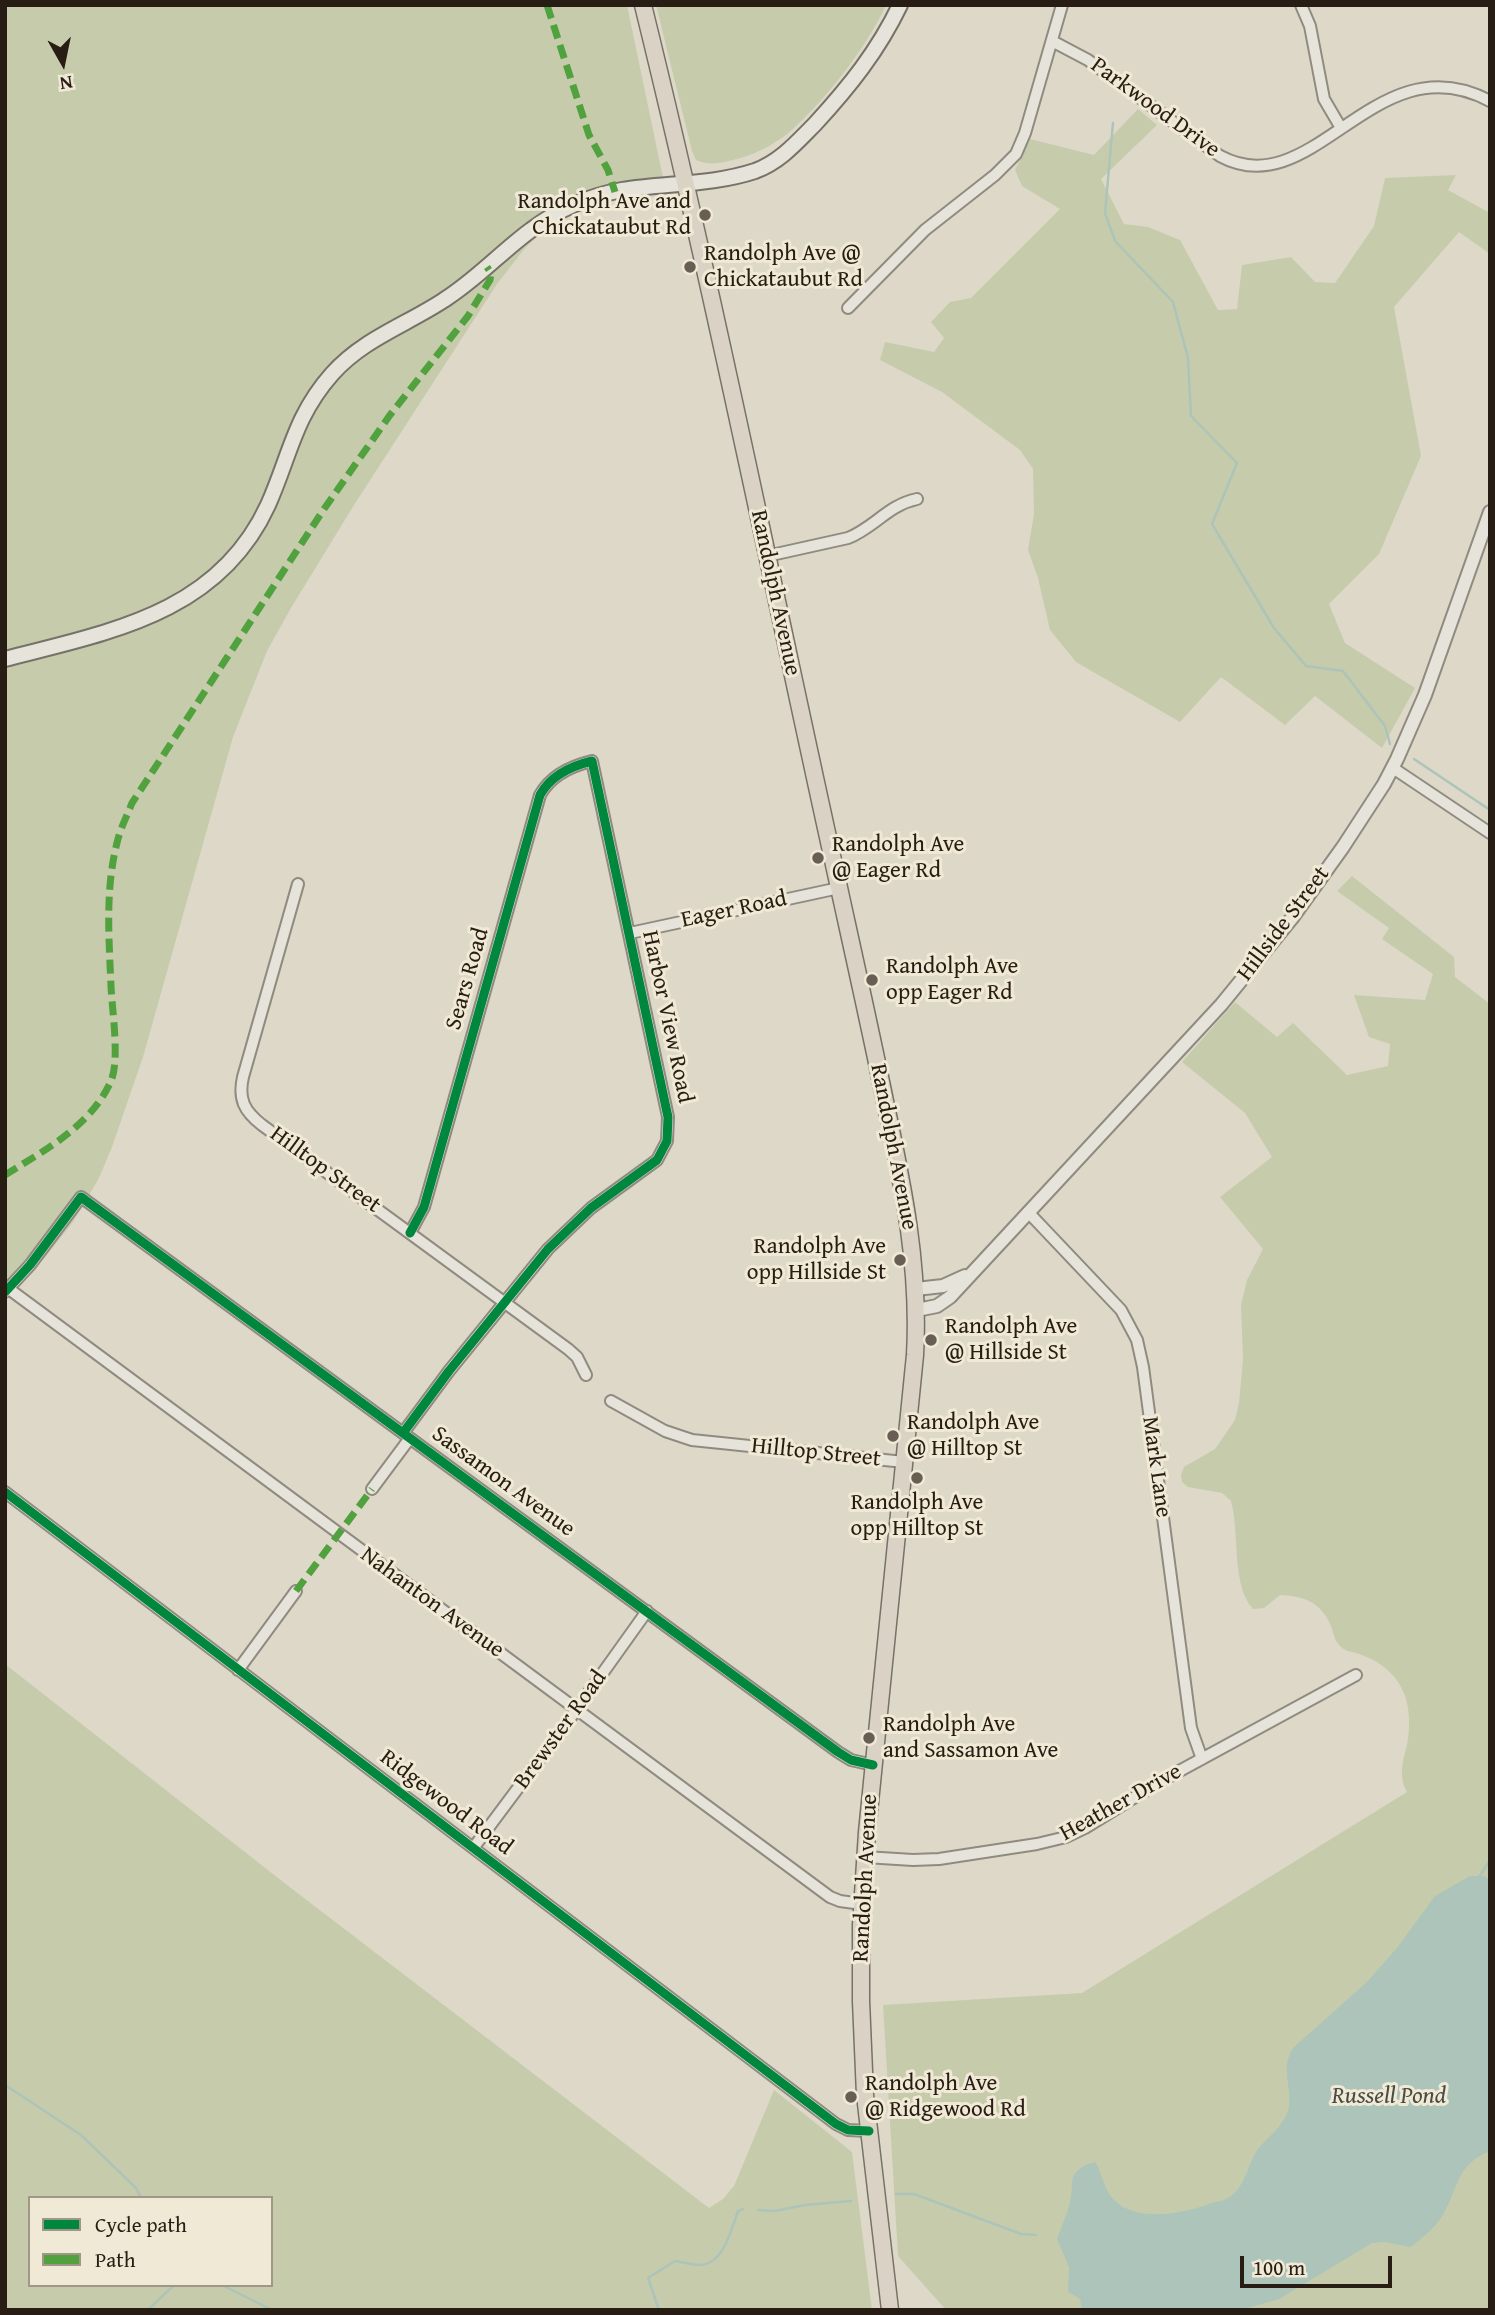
<!DOCTYPE html>
<html>
<head>
<meta charset="utf-8">
<style>
	body { margin:0 }
	#map { position:relative; width:1495px; height:2315px; overflow:hidden; background:#ded8c8; font-family:"Gentium Book Plus",serif }
	canvas { display:block }
	.frame { position:absolute; inset:0; border:7px solid #281d14; pointer-events:none }
	.legend { position:absolute; left:28px; top:2196px; width:245px; height:91px; box-sizing:border-box; background:#f0e9d5; border:2px solid #a09788; margin:0; padding:9px 12px; list-style:none; font-size:21px; color:#281d14 }
	.legend li { display:flex; align-items:center; gap:14px; height:35px }
	.legend b { width:35px; border:2px solid #a09788 }
	.north { position:absolute; left:28px; top:28px; width:70px; height:70px; -webkit-text-stroke:5px #f0e9d5; paint-order:stroke; rotate:171deg; font-size:19px; font-weight:700; line-height:28px; text-align:center; color:#281d14 }
	.north::after { content:''; display:block; margin:auto; width:24px; height:32px; background:#281d14; clip-path:polygon(50% 0,100% 100%,50% 72%,0 100%) }
	.scale { position:absolute; left:1240px; top:2256px; width:152px; height:32px; box-sizing:border-box; border:4px solid #281d14; border-top:0; padding-left:9px; font-size:21px; line-height:24px; white-space:nowrap; color:#281d14; -webkit-text-stroke:5px #f0e9d5; paint-order:stroke }
</style>
</head>
<body>
<div id="map">
<canvas width="1495" height="2315"></canvas>
<div class="frame"></div>
<ul class="legend">
<li><b style="height:9px;background:#00873e"></b>Cycle path</li>
<li><b style="height:9px;background:#51a23f"></b>Path</li>
</ul>
<div class="north">N</div>
<div class="scale">100 m</div>
</div>
<script>
const c = document.querySelector('canvas').getContext('2d');
c.lineJoin = 'round';
function fillPath(path, color) { c.fillStyle = color; c.fill(path, 'evenodd'); }
function trace(path, color, width, dash) { c.strokeStyle = color; c.lineWidth = width; c.lineCap = dash ? 'butt' : 'round'; c.setLineDash(dash || []); c.stroke(path); }
function write(font, color, halo, rows, align = 'center') {
  c.font = font + ' "Gentium Book Plus",serif'; c.lineWidth = 6; c.setLineDash([]); c.textBaseline = 'middle'; c.strokeStyle = halo; c.fillStyle = color; for (const [text, x, y, turn = 0] of rows) {
    c.save(); c.translate(x, y); c.rotate((+turn || 0) * Math.PI / 180); c.textAlign = isNaN(turn) ? turn : align; if (halo) c.strokeText(text, 0, 0); c.fillText(text, 0, 0); c.restore();
  }
}
fillPath(new Path2D(`
	M5,5h622l39,187 -56,8 -33,10 -25,13 -27,25 -28,36 -143,221 -63,103 -24,43 -34,86 -90,320 -31,90 -13,31 -26,44 -27,34 -41,42z
	M656,5h230c-18,41 -65,101 -99,129 -15,12 -36,22 -54,26 -13,3 -24,6 -37,0l-4,-9z
	M1138,109l19,16 -56,54 23,45 24,3 32,13 38,70 19,-1 5,-44 49,-8 24,25 20,1 39,-57 11,-48 71,-3 -8,15 42,23v41l-31,-22 -65,75 27,149 -42,98 -50,50 16,39 70,45 -33,60 -67,-52 -30,29 -64,-48 -41,45 -104,-60 -26,-32 -12,-52 -10,-28 6,-36 -1,-45 -13,-19 -78,-58 -62,-32 5,-18 49,10 10,-14 -13,-16 19,-20 21,-4 89,-89 -38,-23 -7,-16 15,-31 64,16z
	M1352,876l102,81 1,20 35,27v1306h-544l-48,-54 -15,-251 199,-12 325,-201c-9,-16 -4,-31 0,-47 3,-15 3,-35 -2,-49 -7,-21 -25,-35 -46,-42 -10,-3 -17,-3 -23,-13 -2,-4 -3,-10 -5,-15 -10,-24 -27,-30 -51,-31l-16,13 -11,1c-22,-24 -13,-76 -22,-108l-9,-8 -34,-6 -6,-5 -1,-7 3,-8 31,-18 20,-29 4,-17 4,-44 -2,-54 6,-25 16,-31 -43,-52 52,-40 -27,-44 -63,-51 53,-60 42,35 16,-14 54,52 41,-9 2,-22 -21,-7 -15,-42 71,5 8,-26 -51,-35 7,-11 -52,-37z
	M5,1664l282,221 422,323 14,-9 11,-13 40,-96 78,62 20,158h-867zM30,2198h241v87h-241z`), '#c6ccab');
fillPath(new Path2D(`
	M1470,1876h15l5,5v270c-32,13 -31,33 -45,60 -8,16 -21,25 -34,36l-27,-5 -12,1 -93,56 -38,11h-159l-2,-11 -12,-7 1,-25 -12,-28c4,-11 9,-22 12,-33 7,-21 -6,-35 26,-44 8,12 8,26 19,38 22,22 67,14 92,5 9,-4 17,-3 25,-9 15,-11 17,-33 27,-47 10,-12 25,-23 30,-38 6,-22 -9,-41 5,-63l74,-66 30,-34 38,-52z`), '#acc4b9');
trace(new Path2D(`
	M1113,123l-8,90 10,28 58,61 15,56 3,58 46,47 -25,61 62,104 32,38 37,5 42,55 5,18
	M1414,759l76,51
	M1479,1877l11,-17
	M5,2085l76,50 55,53 5,10
	M896,2194h18l107,40 15,1
	M758,2210l17,1 30,-6 46,-4
	M222,2285l50,25
	M148,2310l26,-25
	M659,2310l-11,-32 27,-17c7,1 14,3 22,4 26,2 34,-35 41,-54l5,-2`), '#acc4b9', 2.5);
const minor = new Path2D(`
	M1301,5l9,21 14,73 17,29
	M1052,41l36,19 132,96c94,51 155,-117 270,-55
	M848,308l77,-78 70,-55 21,-21 9,-21 37,-128
	M767,556l81,-18c26,-10 40,-33 69,-39
	M1393,768l97,65
	M298,884l-55,193c-5,22 1,34 19,48l306,224 9,8 9,18
	M630,933l209,-45
	M1028,1212l93,98 16,30 6,27 48,361 11,31
	M9,1289l821,608 10,4 22,3
	M5,1292l25,-27 51,-68 757,555 13,8 22,5
	M611,1401l54,30 27,9 212,22
	M403,1433l46,-62 99,-122 43,-41 66,-48 10,-19 1,-24 -76,-356c-21,5 -41,14 -52,34l-116,412 -14,26
	M372,1489l38,-51
	M5,1492l831,632 12,6 21,1
	M238,1670l58,-79
	M474,1847l103,-138 70,-98
	M865,1857l48,3 26,-1 98,-15 29,-7 19,-9 76,-47 195,-106`);
const tertiary = new Path2D(`
	M916,1289l27,-3 22,-10
	M917,1310l20,-4 13,-9 271,-292 71,-87 51,-71 41,-63 13,-25 28,-64 65,-183`);
const secondary = new Path2D(`
	M5,659c104,-27 213,-45 263,-154 22,-49 26,-88 64,-131 31,-35 74,-49 112,-74 32,-20 57,-48 87,-70 26,-20 58,-34 91,-40 44,-7 91,-5 133,-19 25,-9 42,-29 60,-47 34,-37 63,-73 85,-119`);
const primary = new Path2D(`
	M643,5c69,280 126,564 188,846 18,83 37,167 54,250 18,85 35,166 30,254l-48,477 -6,93v76l4,94 25,215`);
trace(minor, '#908b80', 14);
trace(tertiary, '#908b80', 16);
trace(secondary, '#777268', 18);
trace(primary, '#777268', 19);
trace(minor, '#e6e3db', 10);
trace(tertiary, '#e6e3db', 12);
trace(secondary, '#e6e3db', 14);
trace(primary, '#dad3c5', 16);
trace(new Path2D(`
	M547,5l42,130 19,35 7,22
	M5,1175c40,-25 86,-49 106,-94 9,-21 1,-71 0,-95 -2,-47 -6,-97 6,-143 3,-14 10,-27 15,-40l192,-294 66,-94 78,-99 22,-36 1,-7 -4,-6
	M296,1591l76,-102`), '#51a23f', 7, [14, 7]);
trace(new Path2D(`
	M5,1292l25,-27 51,-68 757,555 13,8 22,5
	M403,1433l46,-62 99,-122 43,-41 66,-48 10,-19 1,-24 -76,-356c-21,5 -41,14 -52,34l-116,412 -14,26
	M5,1492l831,632 12,6 21,1`), '#00873e', 9);
for (const [x, y, r, color] of [
	[705,215,7,"#685e53"],
	[690,267,7,"#685e53"],
	[818,858,7,"#685e53"],
	[872,980,7,"#685e53"],
	[900,1260,7,"#685e53"],
	[931,1340,7,"#685e53"],
	[893,1436,7,"#685e53"],
	[917,1478,7,"#685e53"],
	[869,1738,7,"#685e53"],
	[851,2097,7,"#685e53"]
]) { const dot = new Path2D(); dot.arc(x, y, r, 0, 2 * Math.PI); c.fillStyle = color; c.fill(dot); trace(dot, '#f0e9d5', 2.5); }
write('23px', '#281d14', '#f0e9d5', [
	["Parkwood Drive",1155,108,36],
	["Randolph Avenue",775,593,78],
	["Eager Road",734,910,-12],
	["Hillside Street",1284,924,-53],
	["Sears Road",468,979,-74],
	["Harbor View Road",667,1017,78],
	["Randolph Avenue",893,1147,79],
	["Hilltop Street",325,1170,36],
	["Hilltop Street",816,1453,6],
	["Mark Lane",1156,1467,82],
	["Sassamon Avenue",503,1482,36],
	["Nahanton Avenue",432,1603,36],
	["Brewster Road",561,1730,-54],
	["Ridgewood Road",446,1803,37],
	["Heather Drive",1121,1803,-29],
	["Randolph Avenue",866,1878,-87]
]);
write('23px', '#281d14', '#f0e9d5', [
	["Randolph Ave and",691,202,"right"],
	["Chickataubut Rd",691,228,"right"],
	["Randolph Ave @",704,254],
	["Chickataubut Rd",704,280],
	["Randolph Ave",832,845],
	["@ Eager Rd",832,871],
	["Randolph Ave",886,967],
	["opp Eager Rd",886,993],
	["Randolph Ave",886,1247,"right"],
	["opp Hillside St",886,1273,"right"],
	["Randolph Ave",945,1327],
	["@ Hillside St",945,1353],
	["Randolph Ave",907,1423],
	["@ Hilltop St",907,1449],
	["Randolph Ave",917,1503,"center"],
	["opp Hilltop St",917,1529,"center"],
	["Randolph Ave",883,1725],
	["and Sassamon Ave",883,1751],
	["Randolph Ave",865,2084],
	["@ Ridgewood Rd",865,2110]
], 'left');
write('italic 24px', '#494c44', '#f0e9d5', [
	["Russell Pond",1389,2097]
]);
</script>
</body>
</html>
